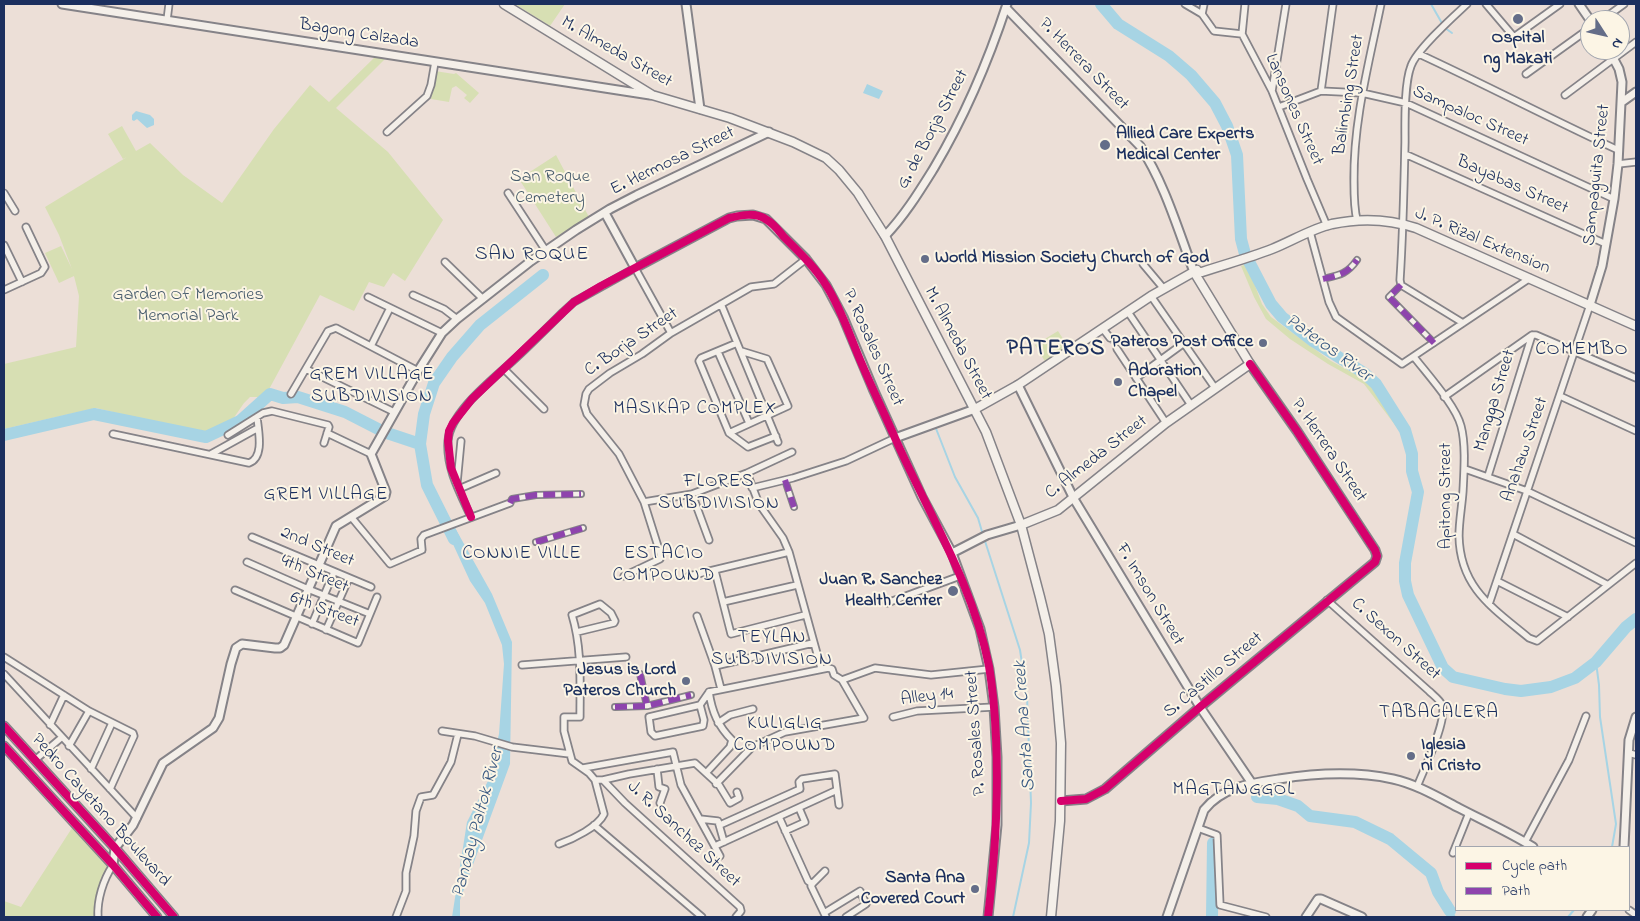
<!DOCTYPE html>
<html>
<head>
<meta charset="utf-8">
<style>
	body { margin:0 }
	#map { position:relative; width:1640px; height:921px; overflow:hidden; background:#ecdfd7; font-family:"Indie Flower",sans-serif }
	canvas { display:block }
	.frame { position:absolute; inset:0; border:5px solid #1b2f5e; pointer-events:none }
	.legend { position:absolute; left:1455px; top:846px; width:175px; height:65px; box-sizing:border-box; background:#fcf5e5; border:1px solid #a2a6af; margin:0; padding:6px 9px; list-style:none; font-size:15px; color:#1b2f5e }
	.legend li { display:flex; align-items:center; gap:10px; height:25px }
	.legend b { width:25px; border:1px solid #a2a6af }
	.north { position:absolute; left:1580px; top:10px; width:50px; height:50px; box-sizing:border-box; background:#fcf5e5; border:1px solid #a2a6af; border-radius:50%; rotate:125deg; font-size:14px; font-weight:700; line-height:20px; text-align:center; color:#1b2f5e }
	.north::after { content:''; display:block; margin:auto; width:18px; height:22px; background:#646d88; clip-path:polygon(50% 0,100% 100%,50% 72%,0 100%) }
</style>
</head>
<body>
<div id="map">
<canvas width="1640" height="921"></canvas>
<div class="frame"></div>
<ul class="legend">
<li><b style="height:6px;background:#d6006c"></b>Cycle path</li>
<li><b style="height:6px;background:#8e44ad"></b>Path</li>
</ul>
<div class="north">N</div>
</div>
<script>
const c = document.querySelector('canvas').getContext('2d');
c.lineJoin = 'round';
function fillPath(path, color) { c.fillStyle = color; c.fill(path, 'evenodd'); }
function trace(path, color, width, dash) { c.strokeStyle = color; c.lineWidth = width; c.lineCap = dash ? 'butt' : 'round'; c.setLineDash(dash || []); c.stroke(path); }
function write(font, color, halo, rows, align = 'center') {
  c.font = font + ' "Indie Flower",sans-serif'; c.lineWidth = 4; c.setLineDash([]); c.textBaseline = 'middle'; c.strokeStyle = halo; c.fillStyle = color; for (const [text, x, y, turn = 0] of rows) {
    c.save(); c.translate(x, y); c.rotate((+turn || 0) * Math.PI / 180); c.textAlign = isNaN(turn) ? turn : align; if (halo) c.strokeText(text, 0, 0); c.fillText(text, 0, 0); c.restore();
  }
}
fillPath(new Path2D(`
	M515,4h50l-15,22z
	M376,56l11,1 -51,51 52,44 55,68 -38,61 -12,-8 -9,14 -15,-5 -15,29 -34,-16 -53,98 -9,4h-8l-6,6 -11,16 -9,6 -22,8 -106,-25 -92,21v-65l72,-17 3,-51 -5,-20 -15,7 -14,-30 16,-7 11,23 -13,-34 -14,-28 82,-50 -4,2 -15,-25 14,-8 14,25 14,-8 33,32 39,28 52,-74 36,-44 19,17z
	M435,71l19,3 2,-1 23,20 -9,10 -6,-5 3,-3 -11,-9 -4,2 -3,14 -18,-3z
	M556,155l33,62 -33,20 -37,-58z
	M1247,264l15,40 9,13 60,44 39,21 30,45 -2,2 -34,-45 -36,-20 -38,-25 -24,-20 -12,-22 -13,-31z
	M1058,331l11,17 -23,15 -11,-18z
	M72,828l36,40 -14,37 1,12h-91v-16l17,6z`), '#d7dfb3');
fillPath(new Path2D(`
	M867,84l16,7 -4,8 -16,-6z
	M136,111l14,4 4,4v6l-7,3 -10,-9 -3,2 -2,-1v-5z
	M454,526l38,68 20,48 -2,122 -50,136v17h-8l15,-95 21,-41 11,-47 5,-70 -2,-19 -17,-42 -15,-22 -24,-52z`), '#a7d4e4');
trace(new Path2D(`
	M1431,4l12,21
	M1445,28l7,5
	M935,426l20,51 23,41 5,17
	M984,538l36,112 7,46 4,107 -2,40 -16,74
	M1596,662l3,23 1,32 16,107 -4,23
	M1450,911l5,6
	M1568,917l6,-7`), '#a7d4e4', 2);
trace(new Path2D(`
	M1101,4l17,20 51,32 22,19 24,28 12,23 10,29 4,84 4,15 26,50 11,13 31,24 51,32 12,11 29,46 7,24v17l6,21 -13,71v18l3,14 35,73 10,9 52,12 16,2 30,-4 24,-9 21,-16 30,-35 10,-8
	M4,435l90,-21 112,23 34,-16 30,-27 13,4 15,-1 47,15 39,20 36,12
	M454,539l-27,-54 -7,-41 4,-30 10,-31 18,-26 28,-32 63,-50
	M1257,797l21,2 20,7 12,10 45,6 35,17 41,34 7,19 12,19
	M1212,917l1,-74`), '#a7d4e4', 12);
trace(new Path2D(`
	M1110,338l7,11`), '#c2bcbf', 5.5, [5.5, 3]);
const pedestrian = new Path2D(`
	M1323,279c17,-4 24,-5 34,-19
	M1401,285l-12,12 45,46
	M785,480l9,27
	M510,503l2,-4 24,-4 45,-1
	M536,542l47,-14
	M640,674l7,32
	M615,707l32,-1 44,-11`);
const minor = new Path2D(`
	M1185,4l17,10 12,17 28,3
	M1245,4l-3,30 30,57 35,88 20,47
	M1486,4l28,33 46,-33
	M1202,14l2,-10
	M167,20l2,-16
	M1602,20l22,-16
	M1419,54c67,31 132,65 199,96
	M1526,74l64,-46
	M1272,91l14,-87
	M1321,91l12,-87
	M1565,95l71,-53
	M1279,107l42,-16 41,2 44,10 208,96
	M387,132l40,-36 4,-11 4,-23
	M1405,154l201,90
	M1618,164l18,-2
	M4,193l11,18
	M508,193l38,58
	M1357,220c-3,-12 -3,-25 -3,-38 -1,-60 15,-119 27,-178
	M1310,232l19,70 7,15 66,47 128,-86
	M4,245l18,37
	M445,262l38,37
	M1143,264l21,25
	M4,290l37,-17 4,-6 -19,-40
	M413,295l31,14 13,10
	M1151,296l64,92
	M368,297l74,36
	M721,304l57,138
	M1128,312l63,93
	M1463,323l-62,-38 -1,-5c3,-46 4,-91 5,-138 0,-20 -1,-58 6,-76 6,-17 42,-49 56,-62
	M1103,329l7,9
	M737,343l-36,15 -2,3 30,72 19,14 28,-11
	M371,346l19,-38
	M1117,349l49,74
	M718,352l31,71
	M1414,357c14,18 42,49 47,69 5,19 3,45 2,65 -1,15 -4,30 -4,45 1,52 34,72 70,102l8,3 99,-78
	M306,369l88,43
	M504,369l40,40
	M1136,378l48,-35
	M291,394l37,-63 8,-3 82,43
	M1560,396l76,35
	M1444,397l88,-62h4l100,43
	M327,433l44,21
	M729,433l59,-27 -21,-47 -26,-8
	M113,434l136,29c16,-6 9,-33 8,-46
	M228,435l35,-22 9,-2 56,14 1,2 -5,16
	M211,454l47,-26
	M1465,469l62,22 109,52
	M747,473l12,31 24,34 6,14 32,116
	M1488,476l44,-141
	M457,483l4,-42
	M752,488l41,-10 53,-17 49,-23
	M459,489l37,-16
	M692,494l17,46
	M644,502l48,-8 55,-21 45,-21
	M471,517c-11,-24 -25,-49 -23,-76 2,-30 48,-64 69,-84 16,-15 31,-30 46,-45l11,-10 61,-34 36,65
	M352,518l38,46 32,-14 -1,-11 3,-4 86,-32
	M1513,534l95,51
	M252,537l119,50
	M247,562l61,27 62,25
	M715,571l16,63 74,-19
	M624,576l36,-17 1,-3 -17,-54 -25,-48 -32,-40 -3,-9 2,-11 3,-5 21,-16 32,-19 29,-21 80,-46 23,-3 32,-25
	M689,576l100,-24
	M1497,581l71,36
	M235,590l123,53 19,-46
	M1327,600l102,91c4,4 11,9 13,14 6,15 -19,66 -25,82
	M723,602l74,-17
	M887,603l73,-27
	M1489,604l101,-299
	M697,616l18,50 6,23
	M312,624l22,-52
	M326,630l23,-52
	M4,657l85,54 44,22 1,3 -24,53
	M522,665l104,-8
	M715,666l98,-23
	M4,674l133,144
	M709,692l119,-24 4,1 2,6 8,5 33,-12 56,7 58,-6
	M700,705l-51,12 2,15 4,4 48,-10 1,-6 -4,-15 9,-13
	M893,717l24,-6 77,-4
	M718,723l12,-8 23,-6
	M50,725l14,-30
	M442,731l33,5 37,11 58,7
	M69,746l20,-35
	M1629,753l7,2
	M35,760l26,-22
	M583,768l90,-16 8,33 39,71
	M91,769l21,-46
	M657,769l2,18 6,2 -5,14
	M706,773l24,-26 2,-7c-14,-14 -20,-28 -23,-48
	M595,780h8l22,23 115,104 1,4 -5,6
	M603,780l26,-6 66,-11 24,22 11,18 9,-5 -2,-6
	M716,784l36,-37 33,-15 79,-14 -22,-38
	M779,817l29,64 4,3
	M700,819l18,2 6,21
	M594,825l108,92
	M720,825l80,-36 -1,-7 3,-3 33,-5 4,31
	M1198,828l19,7 3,70 46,12
	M785,831l20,-9 -6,-14
	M1525,842l44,-82 17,-44
	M559,844c14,-5 39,-17 45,-30l-9,-34 -6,-7 -17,-12 -8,-30v-14h16c0,-35 2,-69 -8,-102l28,-11 11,9 4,8 -1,2 -37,9
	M715,846l122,-56
	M1453,853l16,-40
	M825,871l-12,12 -2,3 15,31
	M1629,910l7,5
	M824,913l36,-22 6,13 -20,13
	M98,917c-1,-17 5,-37 15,-52
	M396,917l10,-26v-18l8,-37 2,-25 5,-14 12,-2 18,-33 7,-28`);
const tertiary = new Path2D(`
	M62,4l588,91
	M686,4l14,105
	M1579,4l11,16
	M1006,8l134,138c25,38 38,84 54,126
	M1622,102l14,-10
	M605,213l30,55 94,-50 8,-2 16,-1 13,4 40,40 20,26 17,32 31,74 48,106 30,56 28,76 9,40 5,38 3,50v68l-9,92
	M885,236c20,-21 34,-44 49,-68 31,-52 54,-106 73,-164
	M1590,305l12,-39 12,-67 4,-35 4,-82 -3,-13 -10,-19
	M1018,385l56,114 126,208 51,75
	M895,438l80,-29
	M952,553l35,-18 34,-10
	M1061,801l25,-2 19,-10 95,-82 175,-145 2,-6 -2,-6 -78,-119 -47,-67
	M1624,847l5,-107 7,-23
	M113,865l2,-17 18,-23 30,-62 50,-35 6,-10 12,-54 5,-16 6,-4 33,4h5l4,-3 52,-119 49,-30 1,-4 -15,-38 47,-83 24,-38 15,-14 74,-58 45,-31 34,-21 27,-14 132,-63
	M1167,917l37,-107c18,-23 47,-27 75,-31 38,-6 76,-8 114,0 23,5 45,18 66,29 25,13 50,24 74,39
	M1306,917l12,-18h3l41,18
	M1587,917l5,-7`);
const secondary = new Path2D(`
	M504,4l148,91 78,23 63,24 33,16 13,12 19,23 27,43 101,196 35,93 19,72 9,37 7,52 5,57 -1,78 -9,96
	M1194,272h8c24,-8 47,-14 70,-23 20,-8 39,-20 60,-25 28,-6 57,-5 84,4l220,98
	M975,409l43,-24 133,-89 46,-26
	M1021,525l37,-15 108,-87 84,-59 -56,-92
	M4,726l111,122 59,69
	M4,746l109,119 44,52`);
trace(pedestrian, '#858388', 8);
trace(minor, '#858388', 9);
trace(tertiary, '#858388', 11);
trace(secondary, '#858388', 11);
trace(pedestrian, '#f4efe9', 4.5);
trace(minor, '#f4efe9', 5.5);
trace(tertiary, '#f4efe9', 7);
trace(secondary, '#f4efe9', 8);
trace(new Path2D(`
	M1323,279c17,-4 24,-5 34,-19
	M1401,285l-12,12 45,46
	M785,480l9,27
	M510,503l2,-4 24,-4 45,-1
	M536,542l47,-14
	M640,674l7,32
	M615,707l32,-1 44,-11`), '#8e44ad', 6, [12, 6]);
trace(new Path2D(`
	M471,517l-20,-49 -3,-27 1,-10 4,-8 19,-24 102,-97 27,-16 128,-68c12,-3 27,-6 38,2 7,4 12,11 17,17 15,15 31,30 42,48 13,20 21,43 30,65 12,30 26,58 39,88 33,75 78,146 94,228 4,24 6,48 7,72 3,61 -1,119 -8,179
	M4,726l111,122 59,69
	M4,746l109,119 44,52
	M1061,801l25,-2 19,-10 95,-82 175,-145 2,-6 -2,-6 -78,-119 -47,-67`), '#d6006c', 8);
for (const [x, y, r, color] of [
	[1518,19,6,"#646d88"],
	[1105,145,6,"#646d88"],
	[925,259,5,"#646d88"],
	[1263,343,5,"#646d88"],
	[1118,382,5,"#646d88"],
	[953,591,6,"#646d88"],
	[686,681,5,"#646d88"],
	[1411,756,5,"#646d88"],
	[975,889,5,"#646d88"]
]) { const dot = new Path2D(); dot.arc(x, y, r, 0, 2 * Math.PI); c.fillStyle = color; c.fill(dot); trace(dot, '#fcf5e5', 2); }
write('18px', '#1b2f5e', '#fcf5e5', [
	["Bagong Calzada",359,35,9],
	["M. Almeda Street",616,53,30],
	["P. Herrera Street",1083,65,46],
	["Balimbing Street",1350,95,-81],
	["Lansones Street",1293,110,66],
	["Sampaloc Street",1470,117,24],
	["G. de Borja Street",934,130,-62],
	["E. Hermosa Street",673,162,-26],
	["Sampaguita Street",1598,175,-84],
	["Bayabas Street",1512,186,24],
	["J. P. Rizal Extension",1482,242,23],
	["C. Borja Street",632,343,-34],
	["M. Almeda Street",957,344,62],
	["P. Rosales Street",872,348,66],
	["Mangga Street",1496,401,-73],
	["Anahaw Street",1526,450,-71],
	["P. Herrera Street",1328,451,56],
	["C. Almeda Street",1097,458,-38],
	["Apitong Street",1447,496,-90],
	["2nd Street",317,548,23],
	["4th Street",314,575,23],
	["F. Imson Street",1149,595,59],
	["6th Street",324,611,21],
	["C. Sexon Street",1395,640,42],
	["S. Castillo Street",1214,676,-40],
	["Alley 14",927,698,-7],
	["P. Rosales Street",977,733,-94],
	["Pedro Cayetano Boulevard",100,811,48],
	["J. R. Sanchez Street",683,835,43]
]);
write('bold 18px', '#1b2f5e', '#fcf5e5', [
	["Ospital",1518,39,"center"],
	["ng Makati",1518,60,"center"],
	["Allied Care Experts",1116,135],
	["Medical Center",1116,156],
	["World Mission Society Church of God",935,259],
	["Pateros Post Office",1253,343,"right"],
	["Adoration",1128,372],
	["Chapel",1128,393],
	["Juan R. Sanchez",942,581,"right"],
	["Health Center",942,602,"right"],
	["Jesus is Lord",676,671,"right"],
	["Pateros Church",676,692,"right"],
	["Iglesia",1421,746],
	["ni Cristo",1421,767],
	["Santa Ana",965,879,"right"],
	["Covered Court",965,900,"right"]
], 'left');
write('18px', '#465b6c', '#fcf5e5', [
	["San Roque",550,178],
	["Cemetery",550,199],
	["Garden Of Memories",188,296],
	["Memorial Park",188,317]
]);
write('italic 19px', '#365781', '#fcf5e5', [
	["Pateros River",1328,349,36],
	["Santa Ana Creek",1026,726,-94],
	["Panday Paltok River",479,823,-75]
]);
c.letterSpacing = '1px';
write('19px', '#1b2f5e', '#fcf5e5', [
	["GREM VILLAGE",372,376],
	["SUBDIVISION",372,398],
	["MASIKAP COMPLEX",695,410],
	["FLORES",719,483],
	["SUBDIVISION",719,505],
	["GREM VILLAGE",326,496],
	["CONNIE VILLE",522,555],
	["ESTACIO",664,555],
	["COMPOUND",664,577],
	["TEYLAN",772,639],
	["SUBDIVISION",772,661],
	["TABACALERA",1439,714],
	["KULIGLIG",785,725],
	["COMPOUND",785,747],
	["MAGTANGGOL",1234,791]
]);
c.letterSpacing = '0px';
c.letterSpacing = '1px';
write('20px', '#1b2f5e', '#fcf5e5', [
	["SAN ROQUE",532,256],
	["COMEMBO",1582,351]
]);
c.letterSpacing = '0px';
c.letterSpacing = '1px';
write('bold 22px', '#1b2f5e', '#fcf5e5', [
	["PATEROS",1056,350]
]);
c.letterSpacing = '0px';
</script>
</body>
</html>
